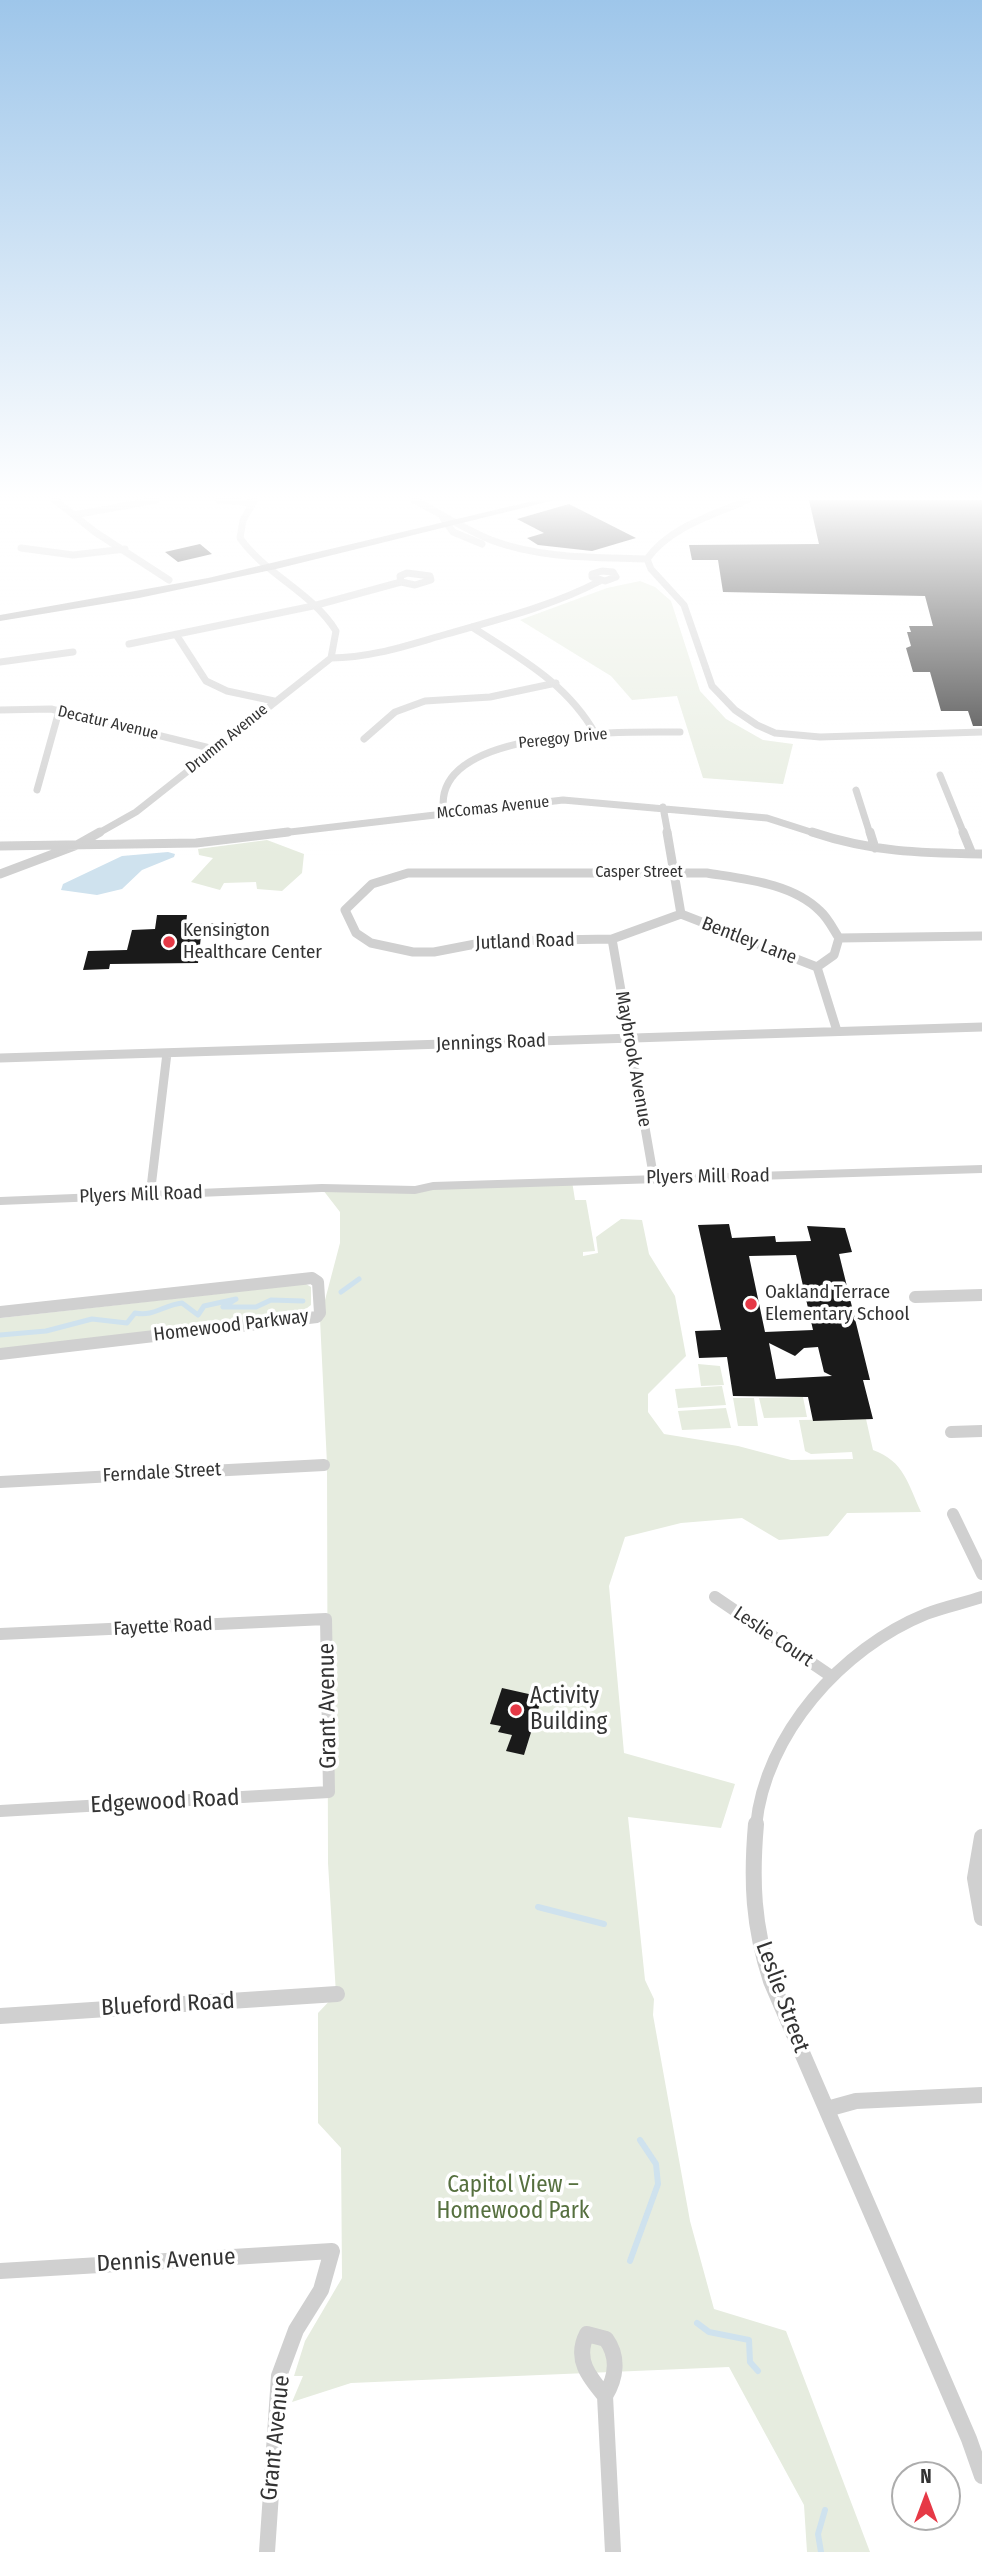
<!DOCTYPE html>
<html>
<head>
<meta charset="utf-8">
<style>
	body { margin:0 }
	#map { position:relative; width:982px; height:2552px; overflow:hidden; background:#fff; font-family:"Fira Sans Condensed",sans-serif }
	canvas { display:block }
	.north { position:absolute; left:891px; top:2461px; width:70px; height:70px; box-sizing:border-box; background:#fff; border:2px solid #adadad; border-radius:50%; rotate:0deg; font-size:19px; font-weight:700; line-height:28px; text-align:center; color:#333 }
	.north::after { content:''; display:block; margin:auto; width:24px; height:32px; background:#e63946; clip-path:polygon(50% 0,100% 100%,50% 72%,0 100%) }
</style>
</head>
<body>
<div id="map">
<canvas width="982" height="2552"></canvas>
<div class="north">N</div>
</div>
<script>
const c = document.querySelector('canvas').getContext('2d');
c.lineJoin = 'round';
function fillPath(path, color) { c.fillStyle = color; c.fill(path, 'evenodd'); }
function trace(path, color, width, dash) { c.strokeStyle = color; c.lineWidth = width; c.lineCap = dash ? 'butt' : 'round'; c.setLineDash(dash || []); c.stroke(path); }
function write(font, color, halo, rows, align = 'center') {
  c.font = font + ' "Fira Sans Condensed",sans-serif'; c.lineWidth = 7; c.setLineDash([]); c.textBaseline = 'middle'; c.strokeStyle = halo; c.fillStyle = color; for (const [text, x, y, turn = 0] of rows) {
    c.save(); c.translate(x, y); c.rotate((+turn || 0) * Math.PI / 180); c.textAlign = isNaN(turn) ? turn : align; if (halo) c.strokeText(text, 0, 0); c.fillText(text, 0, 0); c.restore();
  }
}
fillPath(new Path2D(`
	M640,581l15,6 16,14 29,90 26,28 37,21 30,4 -10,40 -80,-6 -26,-82 -45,4 -21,-24 -91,-56 87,-32z
	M267,840l37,14 -2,19 -20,18 -25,-2 -1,-7 -32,1 -4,7 -29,-8 22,-24 -14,-3 -1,-6z
	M572,1181l3,19h11l9,51 -12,1v4l15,-3 -2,-16 25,-18 21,1 7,34 26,42 11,60 -38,38v18l16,22 74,12 53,14 62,-1 -1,-7 -41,2 -6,-3 -6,-31 67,-1 7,31c31,11 35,34 48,62l-74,1 -19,23 -49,4 -37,-22 -61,5 -56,14 -16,49 15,167 111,31 -14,44 -93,-11 17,163 9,19 -1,16 37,206 24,88 72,22 84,221h-63l-3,-47 -75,-138 -378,16 -59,19 11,-26h-9l11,-35 37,-63 -1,-130 -23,-25v-110l18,-19 -8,-131 -1,-399 -7,-145 20,-76v-31l-17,-22z
	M306,1284l5,3v18l-13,10 -298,36v-33z
	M698,1364l22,2 4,19 -23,1z
	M722,1386l4,19 -48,3 -3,-19z
	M803,1397l4,20 -43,1 -5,-20z
	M733,1398h21l4,28h-20z
	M726,1408l5,20 -49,2 -4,-19z`), '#e6ecdf');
fillPath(new Path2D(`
	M168,852l7,2 -1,3 -32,13 -20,19 -25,6 -36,-5 2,-6 59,-28z`), '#cfe2ee');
trace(new Path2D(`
	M341,1292l18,-13
	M0,1335l46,-4 46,-12 35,4 8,-10c19,4 28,-8 47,-10l16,12 6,-9 32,-7 -13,8h33l15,-7 32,1`), '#cfe2ee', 5);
trace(new Path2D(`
	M538,1907l66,17
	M630,2261l28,-77 -2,-20 -16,-24
	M697,2323l12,9 40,8 1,22 8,9
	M821,2552l-3,-18 7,-24`), '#cfe2ee', 6);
fillPath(new Path2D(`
	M809,500h173v226h-9l-5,-15h-27l-11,-39h-17l-7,-24 5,-2 -4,-14h4l-2,-6h24l-8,-30 -202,-4 -5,-32h-26l-3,-15 130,-1z
	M569,504l67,34 -44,13 -54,-6 -11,-7 17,-5 -27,-14z
	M200,544l12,10 -34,8 -13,-10z
	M157,915h30l-1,9 52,-1 -1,12 -36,1 -3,27 -88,1 -1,5 -26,1 5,-19 39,-1 5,-20 23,-1z
	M729,1224l3,14 43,-2 1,6 35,-1 -4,-15 38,2 7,24 -13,2 31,126h-7l10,39 -60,2 -5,-24 -75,-1 -6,-39 -28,1 -4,-27 26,-1 -23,-105zM796,1255l17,75 -48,2 -16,-76zM769,1343l26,13 9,-8 14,-1 6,25 8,4 -56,3z
	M502,1688l40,9 -18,58 -18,-4 6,-16 -14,-3 3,-6 -11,-2z`), '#1a1a1a');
trace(new Path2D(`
	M55,500l40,32 74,48
	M219,500l33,3
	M414,500c26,13 50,29 77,40 50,19 104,17 156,19
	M748,500c-36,15 -78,27 -101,59l4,10 33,36 28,81 23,24 22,15 18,8 45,4 162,-5
	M74,515l82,-15
	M443,518l10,14 29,12
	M21,548l52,7 52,-6
	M602,571l11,1 3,5 -11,4 -13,-4v-3z
	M407,573l23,3 1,4 -16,5 -14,-3 -1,-6z
	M472,627c48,31 96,57 124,108
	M177,636l29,45 21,10 47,10
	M129,644l184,-38 88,-24
	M331,658c40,0 77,-13 116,-24 52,-15 105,-28 153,-53
	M0,662l73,-10
	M0,710l51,-1 163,40
	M364,739l31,-27 30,-11 65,-4 66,-14
	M940,775l24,59
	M37,790l22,-79
	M856,790l14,44
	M663,807l5,27
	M444,813c-16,-87 186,-81 236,-81
	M97,834l39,-22 195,-154 5,-27c-24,-39 -70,-56 -96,-93l3,-18 12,-20
	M273,834l290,-34 204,18 50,16`), '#d0d0d0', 7);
trace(new Path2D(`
	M667,832l14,82
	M812,832c60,20 107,21 170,22
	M870,832l5,16
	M963,832l9,22
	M0,846l196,-3 92,-11
	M0,874l77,-29 23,-13
	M681,914l-69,25 -121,2 -57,11h-21l-42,-9 -15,-10 -11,-23 27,-26 36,-11h299c37,6 85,10 113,38 8,7 13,18 19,27l-5,17 -17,12
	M681,914l136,53 20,64
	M839,938l143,-2
	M612,939l42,240
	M0,1058l982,-31
	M150,1196l17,-143`), '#d0d0d0', 9);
trace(new Path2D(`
	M915,1297l67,-2
	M0,1312l312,-34 6,4 2,31 -3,4 -317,37
	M951,1432l31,-1
	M0,1482l324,-17
	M953,1514l29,60
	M715,1597l116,79
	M0,1634l326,-15 3,173 -329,19
	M756,1826c9,-92 86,-178 170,-212 18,-7 38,-11 56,-17`), '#d0d0d0', 12);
trace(new Path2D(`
	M756,1824c-5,57 -3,102 15,157l198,458 13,37
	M982,1837l-7,41 7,40
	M0,2016l337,-22
	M827,2109l29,-8 126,-6
	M0,2271l332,-20 -11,39 -25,40 -17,46 -12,176
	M587,2334l19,5c13,18 10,39 -1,57 -16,-19 -31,-37 -18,-62z
	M605,2396l8,156`), '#d0d0d0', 16);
fillPath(new Path2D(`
	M982,1165v8l-549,17 -18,4 -93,-2 -322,13v-8l322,-13 93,2 18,-4z`), '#d0d0d0');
fillPath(new Path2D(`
	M537,500h18l-279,69 -137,29 -139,23v-6l208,-37z`), '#ababab');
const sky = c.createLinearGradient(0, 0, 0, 857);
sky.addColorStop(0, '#9ec6ea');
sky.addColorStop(0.58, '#fff');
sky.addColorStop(1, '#ffffff00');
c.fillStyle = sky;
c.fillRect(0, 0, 982, 857);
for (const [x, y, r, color] of [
	[169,942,7,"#e63946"],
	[751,1304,7,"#e63946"],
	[516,1710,7,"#e63946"]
]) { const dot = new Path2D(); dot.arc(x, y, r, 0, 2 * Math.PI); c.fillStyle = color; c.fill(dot); trace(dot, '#fff', 2.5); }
write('16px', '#333', '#fff', [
	["Decatur Avenue",108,723,13],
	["Drumm Avenue",227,739,-39],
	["Peregoy Drive",563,739,-6],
	["McComas Avenue",493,808,-6],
	["Casper Street",639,873]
]);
write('19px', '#333', '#fff', [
	["Kensington",183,931],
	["Healthcare Center",183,953],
	["Oakland Terrace",765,1293],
	["Elementary School",765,1315]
], 'left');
write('19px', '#333', '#fff', [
	["Bentley Lane",749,941,21],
	["Jutland Road",525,942,-2],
	["Jennings Road",491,1043,-2],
	["Maybrook Avenue",633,1059,80],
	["Plyers Mill Road",708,1177,-1],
	["Plyers Mill Road",141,1195,-2],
	["Homewood Parkway",231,1326,-7],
	["Ferndale Street",162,1473,-3],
	["Fayette Road",163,1627,-3],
	["Leslie Court",773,1637,34]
]);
write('23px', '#333', '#fff', [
	["Activity",530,1697],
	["Building",530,1723]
], 'left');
write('23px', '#333', '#fff', [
	["Grant Avenue",328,1706,-91],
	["Edgewood Road",165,1802,-3],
	["Leslie Street",782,1997,70],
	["Blueford Road",168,2005,-3],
	["Dennis Avenue",166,2261,-3],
	["Grant Avenue",276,2438,-84]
]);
write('23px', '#56703f', '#fff', [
	["Capitol View –",513,2186],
	["Homewood Park",513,2212]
]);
</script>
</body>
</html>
